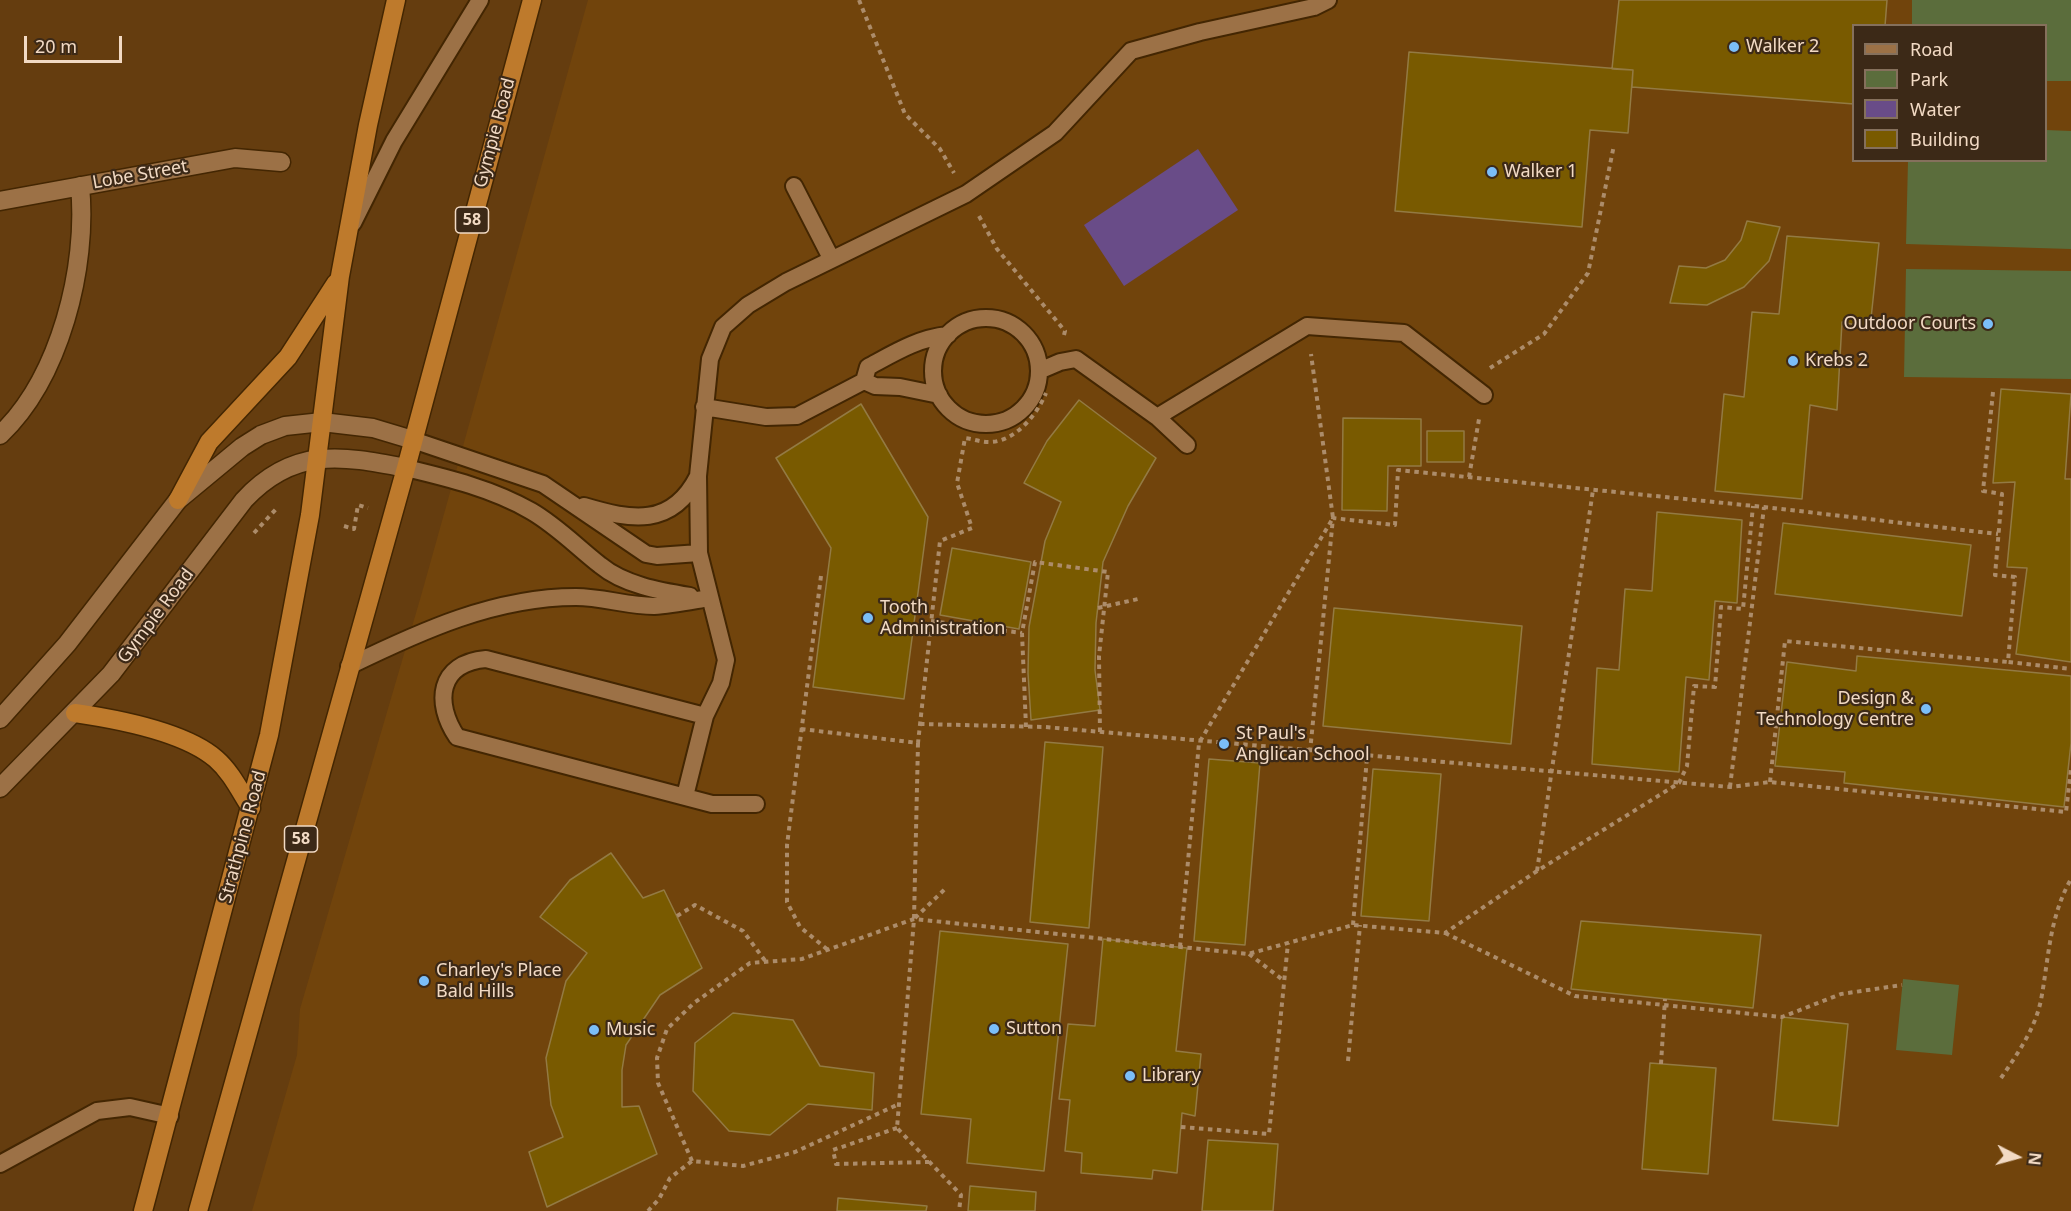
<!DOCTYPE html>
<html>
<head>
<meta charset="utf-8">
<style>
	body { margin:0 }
	#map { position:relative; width:2071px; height:1211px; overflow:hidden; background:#653d0f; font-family:"Noto Sans",sans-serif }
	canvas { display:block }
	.legend { position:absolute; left:1852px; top:24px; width:195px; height:138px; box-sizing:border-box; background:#3c2917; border:2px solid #85705c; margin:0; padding:8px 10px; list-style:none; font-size:18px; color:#f2dac4 }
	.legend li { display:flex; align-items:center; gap:12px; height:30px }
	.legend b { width:30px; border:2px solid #85705c }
	.north { position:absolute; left:1987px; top:1127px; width:60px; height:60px; -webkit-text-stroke:4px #3c2917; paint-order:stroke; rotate:96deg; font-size:16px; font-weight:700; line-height:24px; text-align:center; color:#f2dac4 }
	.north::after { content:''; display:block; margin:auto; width:21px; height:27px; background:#f2dac4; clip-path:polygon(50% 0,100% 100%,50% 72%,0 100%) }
	.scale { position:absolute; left:24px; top:36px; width:98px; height:27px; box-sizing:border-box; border:3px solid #f2dac4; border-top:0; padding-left:8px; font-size:18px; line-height:21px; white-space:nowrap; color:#f2dac4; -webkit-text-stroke:4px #3c2917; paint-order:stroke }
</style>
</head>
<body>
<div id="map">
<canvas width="2071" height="1211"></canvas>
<ul class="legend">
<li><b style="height:8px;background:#9c7146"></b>Road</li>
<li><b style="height:16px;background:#5b6d3c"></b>Park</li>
<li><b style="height:16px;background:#694c88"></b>Water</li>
<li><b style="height:16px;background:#795a00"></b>Building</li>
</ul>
<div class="north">N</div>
<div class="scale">20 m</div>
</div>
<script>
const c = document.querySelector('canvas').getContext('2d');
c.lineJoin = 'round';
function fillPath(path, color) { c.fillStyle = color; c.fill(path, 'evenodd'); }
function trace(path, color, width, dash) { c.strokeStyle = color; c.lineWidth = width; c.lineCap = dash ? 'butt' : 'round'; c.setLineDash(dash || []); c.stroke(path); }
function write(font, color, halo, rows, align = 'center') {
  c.font = font + ' "Noto Sans",sans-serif'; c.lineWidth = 4.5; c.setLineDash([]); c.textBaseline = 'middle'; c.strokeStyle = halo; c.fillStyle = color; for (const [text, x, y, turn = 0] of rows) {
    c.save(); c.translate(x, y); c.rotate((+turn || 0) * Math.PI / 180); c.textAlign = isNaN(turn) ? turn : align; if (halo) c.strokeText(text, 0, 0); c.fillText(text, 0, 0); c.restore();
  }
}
fillPath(new Path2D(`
	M588,0h1483v1211h-1819l45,-156 3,-46 121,-413zM1854,26h192v134h-192z`), '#71440c');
fillPath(new Path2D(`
	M1912,0h159v81h-25v-55l-134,-1z
	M2046,130l25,1v118l-165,-5 2,-83 138,-1z
	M1906,269l165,2v108l-167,-2z
	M1903,979l56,6 -7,70 -56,-5z`), '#5b6d3c');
fillPath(new Path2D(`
	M1198,149l40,61 -114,76 -40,-61z`), '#694c88');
const building = new Path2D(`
	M1619,0h268l-2,26h-31v78l-222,-17 1,-17 -21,-1z
	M1409,52l224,18 -5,63 -38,-3 -8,97 -187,-16z
	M1747,221l33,6 -11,34 -25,26 -37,18 -37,-2 9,-37 27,2 19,-8 16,-20z
	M1787,236l92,7 -9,85 -28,-6 -5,88 -27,-5 -8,94 -87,-8 9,-97 20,3 8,-85 27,2z
	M2001,389l70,5 -6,85h6v183l-55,-8 11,-86 -20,-1 8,-85 -22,1z
	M1079,400l77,58 -28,48 -25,56 -7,61 -1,47 5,40 -69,10 -3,-47 1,-46 16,-86 16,-39 -37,-19 23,-42z
	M861,404l67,113 -24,182 -91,-12 18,-139 -55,-90z
	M1343,418l78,1v47h-33l-1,45 -45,-1z
	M1427,431h37v31h-37z
	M1657,512l85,8 -5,83 -22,-2 -6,79 -23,-3 -7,95 -87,-8 5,-96 22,2 6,-81 27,2z
	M1783,523l188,22 -9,71 -187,-22z
	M952,548l79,14 -12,67 -79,-14z
	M1334,608l188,18 -11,118 -188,-18z
	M1857,656l214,20v67l-7,64 -220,-24 1,-11 -70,-6 12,-104 69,9z
	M1045,742l58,5 -14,181 -59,-6z
	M1209,759l51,4 -15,182 -51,-4z
	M1373,769l68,5 -12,147 -68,-5z
	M611,853l32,45 21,-8 38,78 -42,27 -34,50 -4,25v37l17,-1 18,48 -110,53 -18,-55 34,-15 -12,-32 -5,-47 20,-77 21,-28 -47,-36 30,-37z
	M1581,921l180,14 -8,73 -182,-19z
	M940,931l128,13 -24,227 -77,-8 4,-44 -50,-5z
	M1103,939l84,9 -11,103 25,3 -6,62 -13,-3 -5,60 -24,-3 -1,9 -71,-6 1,-20 -17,-2 5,-51 -11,-1 9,-75 27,2z
	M733,1013l60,7 27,46 54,7 -2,37 -64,-6 -38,31 -41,-4 -36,-40 2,-48z
	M1782,1017l66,7 -10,102 -65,-6z
	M1650,1063l66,5 -8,106 -66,-5z
	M1208,1140l70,4 -5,67h-71z
	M970,1186l66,6 -1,19h-67z
	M838,1198l89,8 -1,5h-89z`);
fillPath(building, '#795a00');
trace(building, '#937a43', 1.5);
const service = new Path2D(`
	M794,186l37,72
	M353,223l41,-82 86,-141
	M933 371a53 53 0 1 1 106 0a53 53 0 1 1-106 0Z
	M1039,371l21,-9 16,-3 81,58 150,-91 97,7 80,62
	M864,381l11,5 25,1 39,8
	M704,407l62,10 31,-1 67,-35 4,-14c26,-14 50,-29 80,-32
	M1157,417l30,28
	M413,440l130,44 103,70 11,2 42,-3
	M406,468c42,10 87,21 125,43 26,15 46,36 69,54 24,20 60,26 90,31
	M584,506c47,14 88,22 114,-30
	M349,666c72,-35 146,-69 227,-69 26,0 52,9 78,9 18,-1 37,-5 55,-8
	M705,716l16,-33 5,-23 -27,-107 -1,-77 12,-117 13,-32 25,-22 38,-23 180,-88 89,-61 76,-82 69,-19 114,-25 14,-7
	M685,796l20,-80 -219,-57c-48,4 -52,44 -29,78l255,67h44
	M0,1164l97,-53 33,-4 40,9`);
const minor = new Path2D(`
	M0,201l235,-43 46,4
	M0,435c60,-57 88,-168 80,-249`);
const secondary = new Path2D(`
	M0,719l67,-75 111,-144 64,-53 19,-12 24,-9 37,-4 51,6 40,12
	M0,788l111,-114 133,-174c49,-53 97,-45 162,-32`);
const trunk = new Path2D(`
	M178,500l31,-58 79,-85 48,-74
	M75,713c41,6 110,19 141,46 15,13 24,32 35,49
	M143,1211l126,-476 41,-220 30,-239 28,-151 28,-125
	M198,1211l208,-743 126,-468`);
trace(service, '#432602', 20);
trace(minor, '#432602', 21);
trace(secondary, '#432602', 21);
trace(trunk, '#432602', 21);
trace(new Path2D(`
	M859,0l46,114 35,35 14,24
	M979,216l18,33 68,82 -1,4
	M1490,368l54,-34 44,-61 26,-128
	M1993,392l-10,99 19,3 -7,81 20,2 -7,85 63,7
	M1469,477l10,-58
	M344,526l10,3 4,-24 10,3
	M254,533l23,-25
	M821,576l-34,269v57l13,25 28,23
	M1098,608l40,-9
	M931,621l91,12
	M920,724l125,3 685,60 40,-5 296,30 5,-43
	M1026,727l-4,-94 13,-71 73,10 -9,84 1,77
	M801,729l117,14 22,-202 32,-13 -15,-45 8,-45c8,1 16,4 23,4 26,1 49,-27 58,-49
	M918,743l-4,176 -17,209 64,67 -2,16
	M1310,752l23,-234 62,7 3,-55 366,37 234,27
	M1770,782l15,-141 223,21
	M1730,787l34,-280
	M1537,871l56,-381
	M677,916l18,-11 48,26 23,31
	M915,918l32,-31
	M1353,925l14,-168
	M1445,933l130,63 207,21 59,-23 61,-9
	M1180,947l19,-204 134,-225 -22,-164
	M1249,954l34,26
	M1348,1061l12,-136
	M1661,1064l4,-65
	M2001,1078c17,-25 34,-49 40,-78 8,-43 8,-82 30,-121
	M1181,1127l88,7 19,-191
	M897,1128l-64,22 3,14 93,-2
	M692,1161l-34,-78 -1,-25 10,-29 27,-26 56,-40 52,-4 112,-40 334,35 105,-29 92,8 92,-62 142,-88 8,-17 7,-80 21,1 6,-80 22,2 10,-103
	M648,1211l11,-12 11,-21 22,-17 51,5 52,-14 104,-48`), '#ac8c6a', 4, [4.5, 4.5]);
trace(service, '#9c7146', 16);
trace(minor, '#9c7146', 18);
trace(secondary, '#9c7146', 18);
trace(trunk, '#be7a2c', 18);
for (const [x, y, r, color] of [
	[1734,47,6,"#7bbef8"],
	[1492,172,6,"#7bbef8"],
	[1988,324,6,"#7bbef8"],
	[1793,361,6,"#7bbef8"],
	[868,618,6,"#7bbef8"],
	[1926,709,6,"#7bbef8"],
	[1224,744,6,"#7bbef8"],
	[424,981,6,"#7bbef8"],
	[994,1029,6,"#7bbef8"],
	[594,1030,6,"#7bbef8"],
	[1130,1076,6,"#7bbef8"]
]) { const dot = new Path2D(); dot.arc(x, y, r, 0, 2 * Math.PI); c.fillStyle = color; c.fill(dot); trace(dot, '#3c2917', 2); }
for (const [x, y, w] of [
	[472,220,33],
	[301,839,33]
]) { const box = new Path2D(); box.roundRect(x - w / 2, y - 13, w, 26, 4.5); c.fillStyle = '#3c2917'; c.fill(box); trace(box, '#f2dac4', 1.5); }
write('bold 16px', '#f2dac4', null, [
	["58",472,220],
	["58",301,839]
]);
write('18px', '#f2dac4', '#3c2917', [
	["Walker 2",1746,47],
	["Walker 1",1504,172],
	["Outdoor Courts",1976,324,"right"],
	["Krebs 2",1805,361],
	["Tooth",880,608],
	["Administration",880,629],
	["Design &",1914,699,"right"],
	["Technology Centre",1914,720,"right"],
	["St Paul's",1236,734],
	["Anglican School",1236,755],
	["Charley's Place",436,971],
	["Bald Hills",436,992],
	["Sutton",1006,1029],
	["Music",606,1030],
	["Library",1142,1076]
], 'left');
write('18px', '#f2dac4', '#3c2917', [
	["Gympie Road",495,133,-75],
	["Lobe Street",140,175,-10],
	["Gympie Road",156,616,-53],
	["Strathpine Road",243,837,-75]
]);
</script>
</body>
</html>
